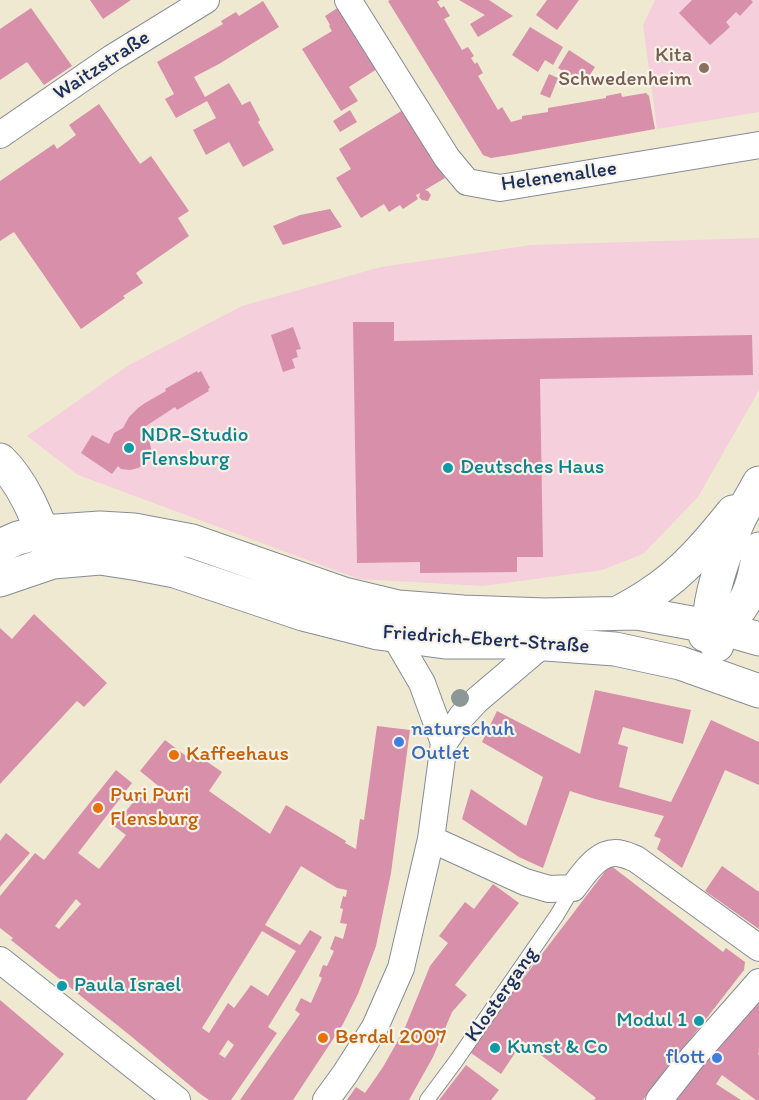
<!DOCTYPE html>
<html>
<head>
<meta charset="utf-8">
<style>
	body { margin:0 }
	canvas { display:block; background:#efe9d1 }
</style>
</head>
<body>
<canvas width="759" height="1100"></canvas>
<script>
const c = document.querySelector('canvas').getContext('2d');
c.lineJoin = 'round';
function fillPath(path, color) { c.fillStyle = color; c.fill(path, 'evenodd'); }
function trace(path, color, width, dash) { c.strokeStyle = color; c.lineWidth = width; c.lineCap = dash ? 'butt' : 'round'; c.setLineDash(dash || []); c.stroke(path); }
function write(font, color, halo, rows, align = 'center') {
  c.font = font + ' Itim,sans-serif'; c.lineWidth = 4.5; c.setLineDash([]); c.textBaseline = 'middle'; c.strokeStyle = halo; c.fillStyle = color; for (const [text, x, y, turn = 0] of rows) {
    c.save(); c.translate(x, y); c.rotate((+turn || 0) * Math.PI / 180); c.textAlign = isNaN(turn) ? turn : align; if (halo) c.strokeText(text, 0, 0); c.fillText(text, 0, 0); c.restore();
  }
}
fillPath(new Path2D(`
	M655,0h104v112l-102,17 -14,-104z
	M759,238v151l-5,10 -56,98 -55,57 -41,16 -119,16 -124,-7 -281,-104 -51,-39 102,-71 113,-59 139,-39 150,-22z`), '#f5cfdb');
fillPath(new Path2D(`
	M90,0h41l-28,19z
	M390,0h50l-3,2 4,6 3,-2 6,10 -6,3 18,31 6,-3 6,9 -3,2 4,6 2,-2 6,11 -5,3 20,34 4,-3 9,15 11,-3v-3l26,-4v-4l58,-10v-2l15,-3 1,4 24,-4 3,3 6,33 -139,25 -25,4 -8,-3 -63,-102 -32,-52z
	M459,0h30l24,16 -35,21 -8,-13 15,-9z
	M547,0h32l-22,30 -21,-15z
	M692,0h59l2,2 -13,14 -4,-4 -10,10 4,5 -20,18 -31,-32z
	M263,1l16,26 -60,37 -25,13 11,20 24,-14 13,22 8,-4 10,19 -2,2 16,28 -31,17 -14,-25 -23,13 -13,-25 23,-12 -9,-17 -31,17 -11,-19 9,-5 -17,-32 66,-38 -2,-3 15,-9 3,4z
	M339,7l38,62 -28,18 9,14 -17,10 -39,-62 30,-18 -3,-5 1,-1 -5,-9z
	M31,8l41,58 -28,19 -17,-23 -27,18v-51z
	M530,27l33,20 -10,18 -8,-5 -7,12 -26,-17z
	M569,50l26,17 -11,17 -26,-16z
	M549,74l9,4 -8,20 -10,-4z
	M99,104l41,60 11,-8 38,55 -11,7 11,18 -53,37 7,10 -20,13 2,2 -44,31 -67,-97 -14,9v-60l54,-37 3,5 19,-14 -7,-10z
	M350,110l7,12 -17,10 -7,-11z
	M403,110l42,68 -20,12 3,1 3,4 -3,6 -6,-1 -3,-3 1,-4 -4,2 2,4 -15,10 -3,-4 -11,7 -5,-8 -23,14 -25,-40 15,-9 -12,-20z
	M330,209l12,18 -59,18 -10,-19 27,-11z
	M353,322h41v19l358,-6 1,40 -213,4 3,178h-26v15l-97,1v-11l-63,1z
	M293,327l8,22 -5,1 2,7 -6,2 3,9 -12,4 -12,-37z
	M197,371l1,2 3,-2 9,17 -2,1 1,2 -32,19 -2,-3 -29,19 -4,5 7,9 2,8 -1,8 -5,8 -7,4 -8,2 -9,-1 -3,-3 -6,8 -31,-21 11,-18 17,9 5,-11 9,-5 6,-11 9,-9 7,-5 21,-12 -1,-2z
	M34,614l73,69 -23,24 -7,-6 -77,83v-156l12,11z
	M595,690l96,20 -8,34 -60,-17 -5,17 10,3 -9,40 52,15 40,-82 48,22v43l-34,-15 -43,98 -25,-19 4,-10 -7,-3 10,-20 -69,-17 -25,-8 -27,77 -24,-11 -57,-38 9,-30 55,37 17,-49 -61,-35 15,-31 83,43z
	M377,726l33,4 -19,143 -15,73 -18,48 -15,30 -50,76h-53l60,-86 -5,-4 6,-12 10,5 11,-25 -3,-2 4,-11 4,1 7,-15 -4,-2 5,-13 8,3 4,-15 -7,-1 3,-14 -3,-1 3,-12 3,1 1,-7 -10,-2 -36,-22 -36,59 35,20 10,-15 12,7 -23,40 -31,50 9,6 -46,67h-22l-10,-7 -67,-56 -121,-97 2,-2 -13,-10v-32l35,-43 9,7 72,-90 16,13 -54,70 21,16 27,-34 -12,-9 25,-31 11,9 12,-15 -22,-18 25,-31 21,16 4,-6 32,22 -13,19 61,43 16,-29 60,36 -1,2 11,6 4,-30 4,1zM76,899l5,5 -22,25 -4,-3zM262,931l34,20 -28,45 -17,-11 -17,23 -6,-5 -19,30 -7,-5zM228,1040l6,5 -9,13 -6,-4z
	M6,833l24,20 -30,34v-46z
	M610,865l113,87 3,-4 19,14 -1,8 -101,130h-49l2,-2 -73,-57 -22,33 -30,-21 22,-35z
	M722,866l37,26v37l-54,-38z
	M493,884l26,19 -64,82 12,10 -15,17 -19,45 -24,43h-62l9,-13 9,6 18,-26 21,-37 26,-64 18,-23 -9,-7 26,-34 9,7z
	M0,1000l64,54 -38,46h-26z
	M759,1001v51l-1,2 1,1v45h-3l-34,-25 -6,9 25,16h-70z
	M466,1065l33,25 -8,10h-52z`), '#d88faa');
const lane = new Path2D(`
	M427,1100l29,-39 101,-146 16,-27`);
const street = new Path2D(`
	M348,0l99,158 20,24 33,6 259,-43
	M0,135l112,-77 94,-58
	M444,743l18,-27 15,-16 66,-56
	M431,839l94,43 24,7 24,-1c12,-16 27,-40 49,-34 5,1 9,3 14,5l123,89
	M0,960l177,140
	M326,1100l19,-26 30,-47 26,-59 30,-129 13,-96 -22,-60 -28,-48 -10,-10
	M659,1100l34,-43 66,-75`);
const secondary = new Path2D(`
	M0,460c25,24 38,61 50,92
	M0,546l18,-8 24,-6 58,-4 34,2 58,11 152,53 54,13 65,5 82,3 92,-2 87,16 35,10
	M0,580l53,-18 47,-4 39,6 36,7 128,43 75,19 67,9h73l97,7 65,14 79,28
	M618,613c11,-6 22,-12 32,-19 33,-21 59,-52 83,-82
	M705,635c40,-17 49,-46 54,-86
	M717,645c-3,-4 -5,-8 -6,-12 -7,-26 15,-84 26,-109 6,-14 15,-28 22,-41`);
trace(lane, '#858c98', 16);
trace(street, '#858c98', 28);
trace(secondary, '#858c98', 35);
trace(lane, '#fff', 14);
trace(street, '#fff', 26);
trace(secondary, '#fff', 33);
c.fillStyle = '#8c9895';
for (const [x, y] of [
	[460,698]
]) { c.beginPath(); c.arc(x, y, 9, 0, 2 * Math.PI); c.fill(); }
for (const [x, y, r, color] of [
	[704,68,6,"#8d6e63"],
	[129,448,6,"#0f9aa8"],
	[448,468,6,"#0f9aa8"],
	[399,742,6,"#3f7fe0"],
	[174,755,6,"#e8710a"],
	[98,808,6,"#e8710a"],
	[62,986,6,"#0f9aa8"],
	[699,1021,6,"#0f9aa8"],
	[323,1038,6,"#e8710a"],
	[495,1048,6,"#0f9aa8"],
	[717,1058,6,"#3f7fe0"]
]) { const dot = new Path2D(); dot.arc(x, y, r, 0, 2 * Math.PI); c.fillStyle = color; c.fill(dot); trace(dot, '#f7f3e8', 2); }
write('21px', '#785e54', '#f7f3e8', [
	["Kita",692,56],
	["Schwedenheim",692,80]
], 'right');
write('21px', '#1b2f5e', '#f7f3e8', [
	["Waitzstraße",102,66,-33],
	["Helenenallee",559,177,-8],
	["Friedrich-Ebert-Straße",486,640,4],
	["Klostergang",502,995,-55]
]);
write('21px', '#0d838f', '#f7f3e8', [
	["NDR-Studio",141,436],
	["Flensburg",141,460],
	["Deutsches Haus",460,468],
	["Paula Israel",74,986],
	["Modul 1",687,1021,"right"],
	["Kunst & Co",507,1048]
], 'left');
write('21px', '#366cbe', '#f7f3e8', [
	["naturschuh",411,730],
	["Outlet",411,754],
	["flott",705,1058,"right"]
], 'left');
write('21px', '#c56008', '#f7f3e8', [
	["Kaffeehaus",186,755],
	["Puri Puri",110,796],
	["Flensburg",110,820],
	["Berdal 2007",335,1038]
], 'left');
</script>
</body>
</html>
